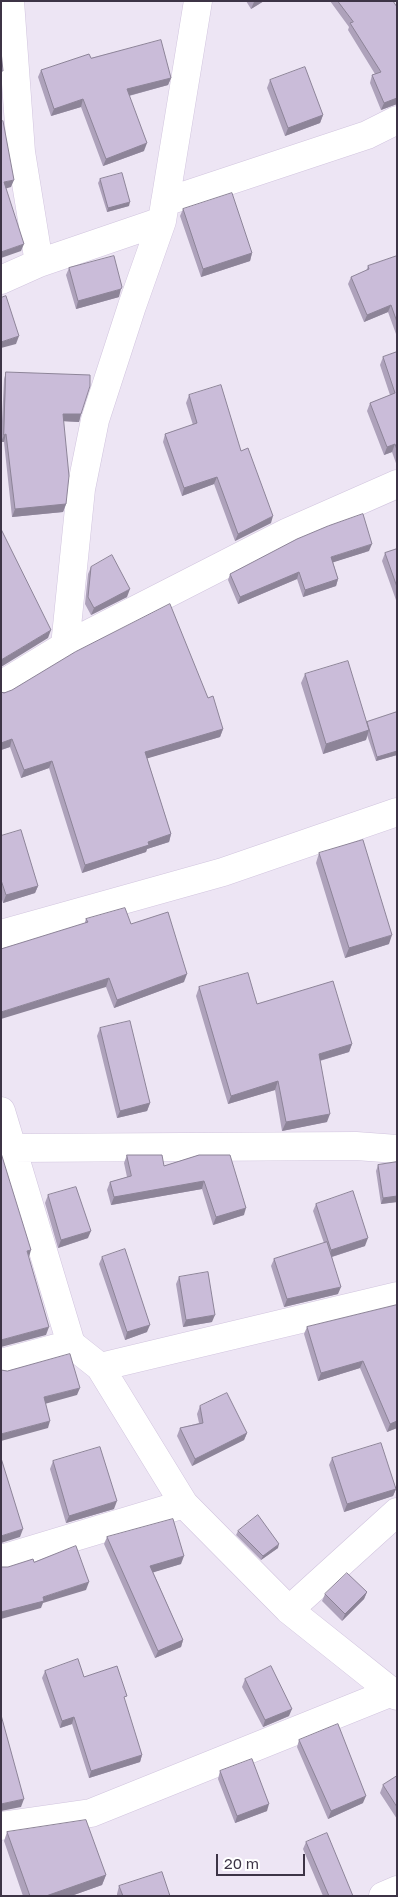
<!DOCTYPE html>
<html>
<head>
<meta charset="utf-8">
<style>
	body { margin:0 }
	#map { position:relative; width:398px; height:1897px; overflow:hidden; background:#ede5f4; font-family:"Golos Text",sans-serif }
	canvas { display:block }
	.frame { position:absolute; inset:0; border:2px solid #3d3446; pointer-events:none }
	.scale { position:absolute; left:216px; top:1854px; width:89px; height:22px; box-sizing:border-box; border:2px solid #3d3446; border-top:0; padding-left:6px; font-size:15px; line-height:18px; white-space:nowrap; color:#3d3446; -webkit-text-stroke:4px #fff; paint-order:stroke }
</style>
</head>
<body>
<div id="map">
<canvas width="398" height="1897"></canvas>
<div class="frame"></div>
<div class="scale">20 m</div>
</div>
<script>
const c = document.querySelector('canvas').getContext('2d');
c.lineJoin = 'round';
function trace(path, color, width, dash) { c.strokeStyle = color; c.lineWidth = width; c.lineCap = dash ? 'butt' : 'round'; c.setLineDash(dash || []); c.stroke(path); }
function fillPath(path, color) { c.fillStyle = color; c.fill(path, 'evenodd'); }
const minor = new Path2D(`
	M10,1l11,151 18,111
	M165,202l202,-67 30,-15
	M1,280l38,-17 123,-42
	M65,646l223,-114 109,-48
	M1,685l64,-39 16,-157 14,-69 37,-114 30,-85 36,-220
	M1,934l222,-62 174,-60
	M1,1111l70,233 29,23 84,137 105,106 108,86
	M12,1148l344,-2 41,3
	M1,1363l70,-19
	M100,1367l297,-71
	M1,1559l183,-55
	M289,1610l108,-98
	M1,1826l90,-13 301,-121
	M383,1896l14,-6`);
trace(minor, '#d1c4de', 29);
trace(minor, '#fff', 28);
fillPath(new Path2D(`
	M246,1h18l-13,8z
	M330,1h63l4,6v97l-16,6 -11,-27 2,-8 3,-1 -27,-44 1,-3z
	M91,58l80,20 -3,7 -39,11 15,55 -41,15 -22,-59 -30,9 -13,-39 3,-7z
	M270,80l53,35 -3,8 -35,13 -18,-48z
	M100,179l29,27 -22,6 -9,-29z
	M183,209l69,44 -2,8 -49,16 -21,-61z
	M397,256v78h-1l-8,-22 -24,10 -16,-38 3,-7 15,-6 2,-5z
	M69,268l50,29 -43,12 -10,-34z
	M397,352v114l-5,-14 -8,3 -17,-44 3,-8 20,-8 -10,-30 3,-8z
	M6,372l75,42 -2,8 -16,-1 3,83 -3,8 -51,5 -8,-75h-3l3,-63z
	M189,395l52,56 30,72 -36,18 -21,-57 -32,12 -19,-54 2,-8 28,-9 -7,-22z
	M397,549v51h-1l-14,-39 3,-8z
	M369,551l-36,11 5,17 -2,7 -33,11 -6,-18 -59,25 -10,-24 2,-6z
	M91,567l36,30 -36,18 -6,-11 3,-30z
	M305,674l62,48 30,-10v43l-21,6 -9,-26 -1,5 -43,14 -22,-71z
	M1,692l207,6 15,31 -3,8 -73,21 24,76 -2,8 -22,7 -1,3 -64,21 -33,-105 -28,10 -11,-31 -9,3z
	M1,836l37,50 -3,7 -32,10 -2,-7z
	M319,853l70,91 -44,14 -29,-95z
	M86,919l45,5 53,58 -70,26 -8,-21 -21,-65z
	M199,987l58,17 95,40 -3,8 -29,9 7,61 -45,9 -7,-41 -47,14 -32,-108z
	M100,1028l50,75 -3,8 -30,7 -20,-82z
	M127,1155l37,11 35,-11 45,60 -31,10 -11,-36 -91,16 -4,-15 3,-8 17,-5 -3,-14z
	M397,1162v40l-16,2 -5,-33 2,-6z
	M48,1195l40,43 -30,10 -13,-45z
	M316,1204l49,42 -33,11 6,37 -54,13 -13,-41 3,-7 50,-16 -11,-32z
	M102,1257l45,75 -22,8 -26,-76z
	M179,1277l33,45 -29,5 -7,-43z
	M397,1305v123l-10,4 -27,-64 -42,13 -14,-47 3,-7z
	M200,1406l47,27 -3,7 -52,26 -15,-30 3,-8 19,-5 -2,-9z
	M332,1458l64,31 -3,7 -49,16 -15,-47z
	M53,1461l61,48 -48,14 -16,-54z
	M238,1531l40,17 -17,12 -25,-25z
	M107,1537l74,27 -28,8 30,68 -2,7 -26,11 -51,-114z
	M367,1592l-3,7 -22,22 -20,-20 3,-7z
	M45,1671l39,6 58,78 -2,7 -51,16 -17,-54 -12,4 -18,-50z
	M245,1679l44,37 -26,11 -21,-40z
	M299,1740l64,63 -35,16 -31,-72z
	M220,1771l47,40 -32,12 -17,-44z
	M397,1776v43l-17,-26 3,-8z
	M7,1832l99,43 -4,10 -31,11h-48l-19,-55z
	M306,1842l47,54h-30l-20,-47z
	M119,1886l51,10h-53v-2z`), '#aea2bb');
fillPath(new Path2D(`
	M255,1h9l-13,8 3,-7z
	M171,78l-3,7 -44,12 3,-8z
	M397,98v6l-16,6 3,-7z
	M83,99l-2,8 -30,9 3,-7z
	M323,115l-3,8 -35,13 3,-8z
	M147,143l-3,8 -41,15 3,-7z
	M14,180l-3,7 -10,3 3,-8z
	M130,202l-1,4 -22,6 1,-4z
	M24,244l-3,7 -20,7v-6z
	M252,253l-2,8 -49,16 2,-8z
	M121,289l-2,8 -43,12 2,-8z
	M391,305l-3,7 -24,10 3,-7z
	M19,336l-3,8 -15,4v-6z
	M63,414h18l-2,8 -19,-1z
	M6,434l-2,8h-3l3,-7z
	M395,444l-3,8 -8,3 3,-8z
	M217,477l-3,7 -32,12 2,-8z
	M66,504l-3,8 -51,5 3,-8z
	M273,516l-2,7 -36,18 3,-7z
	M372,544l-3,7 -41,13 3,-7z
	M299,572l-2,7 -59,25 2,-7z
	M338,579l-2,7 -33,11 2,-7z
	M130,589l-3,8 -36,18 3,-7z
	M51,630l-3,8 -47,29v-7z
	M223,729l-3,8 -78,23 3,-8z
	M369,730l-3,10 -43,14 3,-10z
	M12,739l-2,8 -9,3v-7z
	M397,751v4l-21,6 1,-4z
	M52,761l-3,7 -28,10 3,-8z
	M171,834l-2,8 -22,7 -1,3 -64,21 3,-8 63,-23z
	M38,886l-3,7 -32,10 3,-8z
	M392,935l-3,9 -44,14 4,-10z
	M187,974l-3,8 -70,26 3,-8z
	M109,978l-3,9 -105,32v-7z
	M352,1044l-3,8 -34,10 4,-8z
	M278,1081l-3,9 -47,14 3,-8z
	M150,1103l-3,8 -30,7 3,-7z
	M330,1114l-3,8 -45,9 4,-9z
	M204,1181l-2,8 -91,16 3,-8z
	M397,1196v6l-16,2 2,-6z
	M246,1208l-2,7 -31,10 3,-8z
	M91,1231l-3,7 -30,10 3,-8z
	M368,1238l-3,8 -37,12 3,-8z
	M31,1250l-2,7 -2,-6z
	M341,1287l-3,7 -54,13 3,-8z
	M215,1315l-3,7 -29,5 3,-7z
	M150,1325l-3,7 -22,8 2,-8z
	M49,1327l-3,8 -45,12v-7z
	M363,1361l-3,7 -42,13 3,-8z
	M80,1388l-3,7 -36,10 3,-8z
	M50,1421l-2,7 -47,13v-7z
	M397,1421v7l-10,4 3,-8z
	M247,1433l-3,7 -52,26 3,-7z
	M396,1489l-3,7 -49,16 3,-8z
	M117,1501l-3,8 -48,14 3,-7z
	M23,1529l-3,8 -19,6v-7z
	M279,1544l-1,4 -17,12 2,-4z
	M184,1556l-3,8 -33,10 2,-8z
	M89,1582l-3,8 -43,13 -2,5 -40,11v-7l42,-15z
	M367,1592l-3,7 -22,22 3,-7z
	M183,1640l-2,7 -26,11 3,-7z
	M292,1709l-3,7 -26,11 2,-7z
	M74,1717l-2,7 -12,4 2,-7z
	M142,1755l-2,7 -51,16 2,-7z
	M366,1796l-3,7 -35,16 3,-8z
	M24,1799l-3,8 -20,4v-7z
	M269,1804l-2,7 -32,12 2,-7z
	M106,1875l-4,10 -31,11h-25z`), '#8d8498');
const building = new Path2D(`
	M338,1h55l4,6v91l-13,5 -12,-28 9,-3 -31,-49 3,-1z
	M161,40l10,38 -44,11 20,54 -41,16 -23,-60 -29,10 -13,-39 48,-16 2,4z
	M1,51l2,20h-2z
	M305,67l18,48 -35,13 -18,-48z
	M3,121l11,59 -10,2 20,62 -23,8v-130z
	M122,173l8,29 -22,6 -8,-29z
	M232,193l20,60 -49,16 -20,-60z
	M114,256l8,31 -1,2 -43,12 -9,-33z
	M397,256v66l-6,-17 -24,10 -16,-38 18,-8 -1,-3z
	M6,296l13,40 -18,6v-44z
	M397,352v98l-2,-6 -8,3 -17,-44 25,-10 -12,-36z
	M6,372l84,3v11l-9,28h-18l6,62 -3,28 -51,5 -9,-75 -2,1z
	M221,385l20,66 7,-3 25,68 -35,18 -21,-57 -33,11 -19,-54 32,-11 -8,-28z
	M363,514l9,30 -41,13 7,22 -33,11 -6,-18 -59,25 -10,-23 67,-35 31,-13z
	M1,529l50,101 -50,30z
	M397,549v38l-12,-34z
	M112,555l18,34 -36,19 -6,-11 3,-30z
	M170,604l38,94 5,-2 10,33 -78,23 26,82 -23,8 1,3 -64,20 -33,-104 -28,9 -12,-31 -11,4v-51l3,1 8,-3 63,-38z
	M348,661l21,69 -43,14 -21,-70z
	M397,712v39l-20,6 -10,-35z
	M21,830l17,56 -32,9 -5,-15v-44z
	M363,840l29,95 -43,13 -30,-95z
	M125,908l6,16 37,-12 19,62 -70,26 -8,-22 -108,34v-63l87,-27 -2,-3z
	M248,973l9,31 76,-23 19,63 -33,10 11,60 -44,8 -8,-41 -47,15 -32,-109z
	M130,1021l20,82 -30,8 -20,-83z
	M1,1153l30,97 -4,1 22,76 -48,13z
	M127,1155h35l2,11 35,-11h31l16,53 -30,9 -12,-36 -90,16 -4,-15 21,-6z
	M397,1162v34l-14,2 -5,-33z
	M76,1187l15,44 -30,9 -13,-45z
	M353,1191l15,47 -37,12 -15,-46z
	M327,1242l14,45 -54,12 -13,-40z
	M125,1249l25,76 -23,7 -25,-75z
	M208,1272l7,43 -29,5 -7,-43z
	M397,1305v116l-7,3 -27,-63 -42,12 -14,-46z
	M70,1354l10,34 -36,9 6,24 -49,13v-64l6,1z
	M227,1393l20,40 -52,26 -15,-31 23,-5 -3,-17z
	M381,1443l15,46 -49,15 -15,-46z
	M100,1447l17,54 -48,15 -16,-55z
	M1,1458l22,71 -22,7z
	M258,1515l21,29 -16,12 -25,-25z
	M173,1519l11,37 -34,10 33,74 -25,11 -51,-114z
	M76,1546l13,36 -46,15 1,4 -43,11v-45h7l25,-8 1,3z
	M347,1573l20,19 -22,22 -20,-20z
	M78,1659l6,18 33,-11 10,30 -3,1 18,58 -51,16 -17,-54 -12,4 -17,-50z
	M271,1666l21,43 -27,11 -20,-41z
	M1,1715l23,84 -23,5z
	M338,1724l28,72 -35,15 -32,-71z
	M252,1759l17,45 -32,12 -17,-45z
	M397,1776v31l-14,-22z
	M86,1820l20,55 -60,21h-16l-23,-64z
	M327,1833l26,63h-24l-23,-54z
	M162,1872l8,24h-47l-4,-10z`);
fillPath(building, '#cabcd9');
trace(building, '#8d8498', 1);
</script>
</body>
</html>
